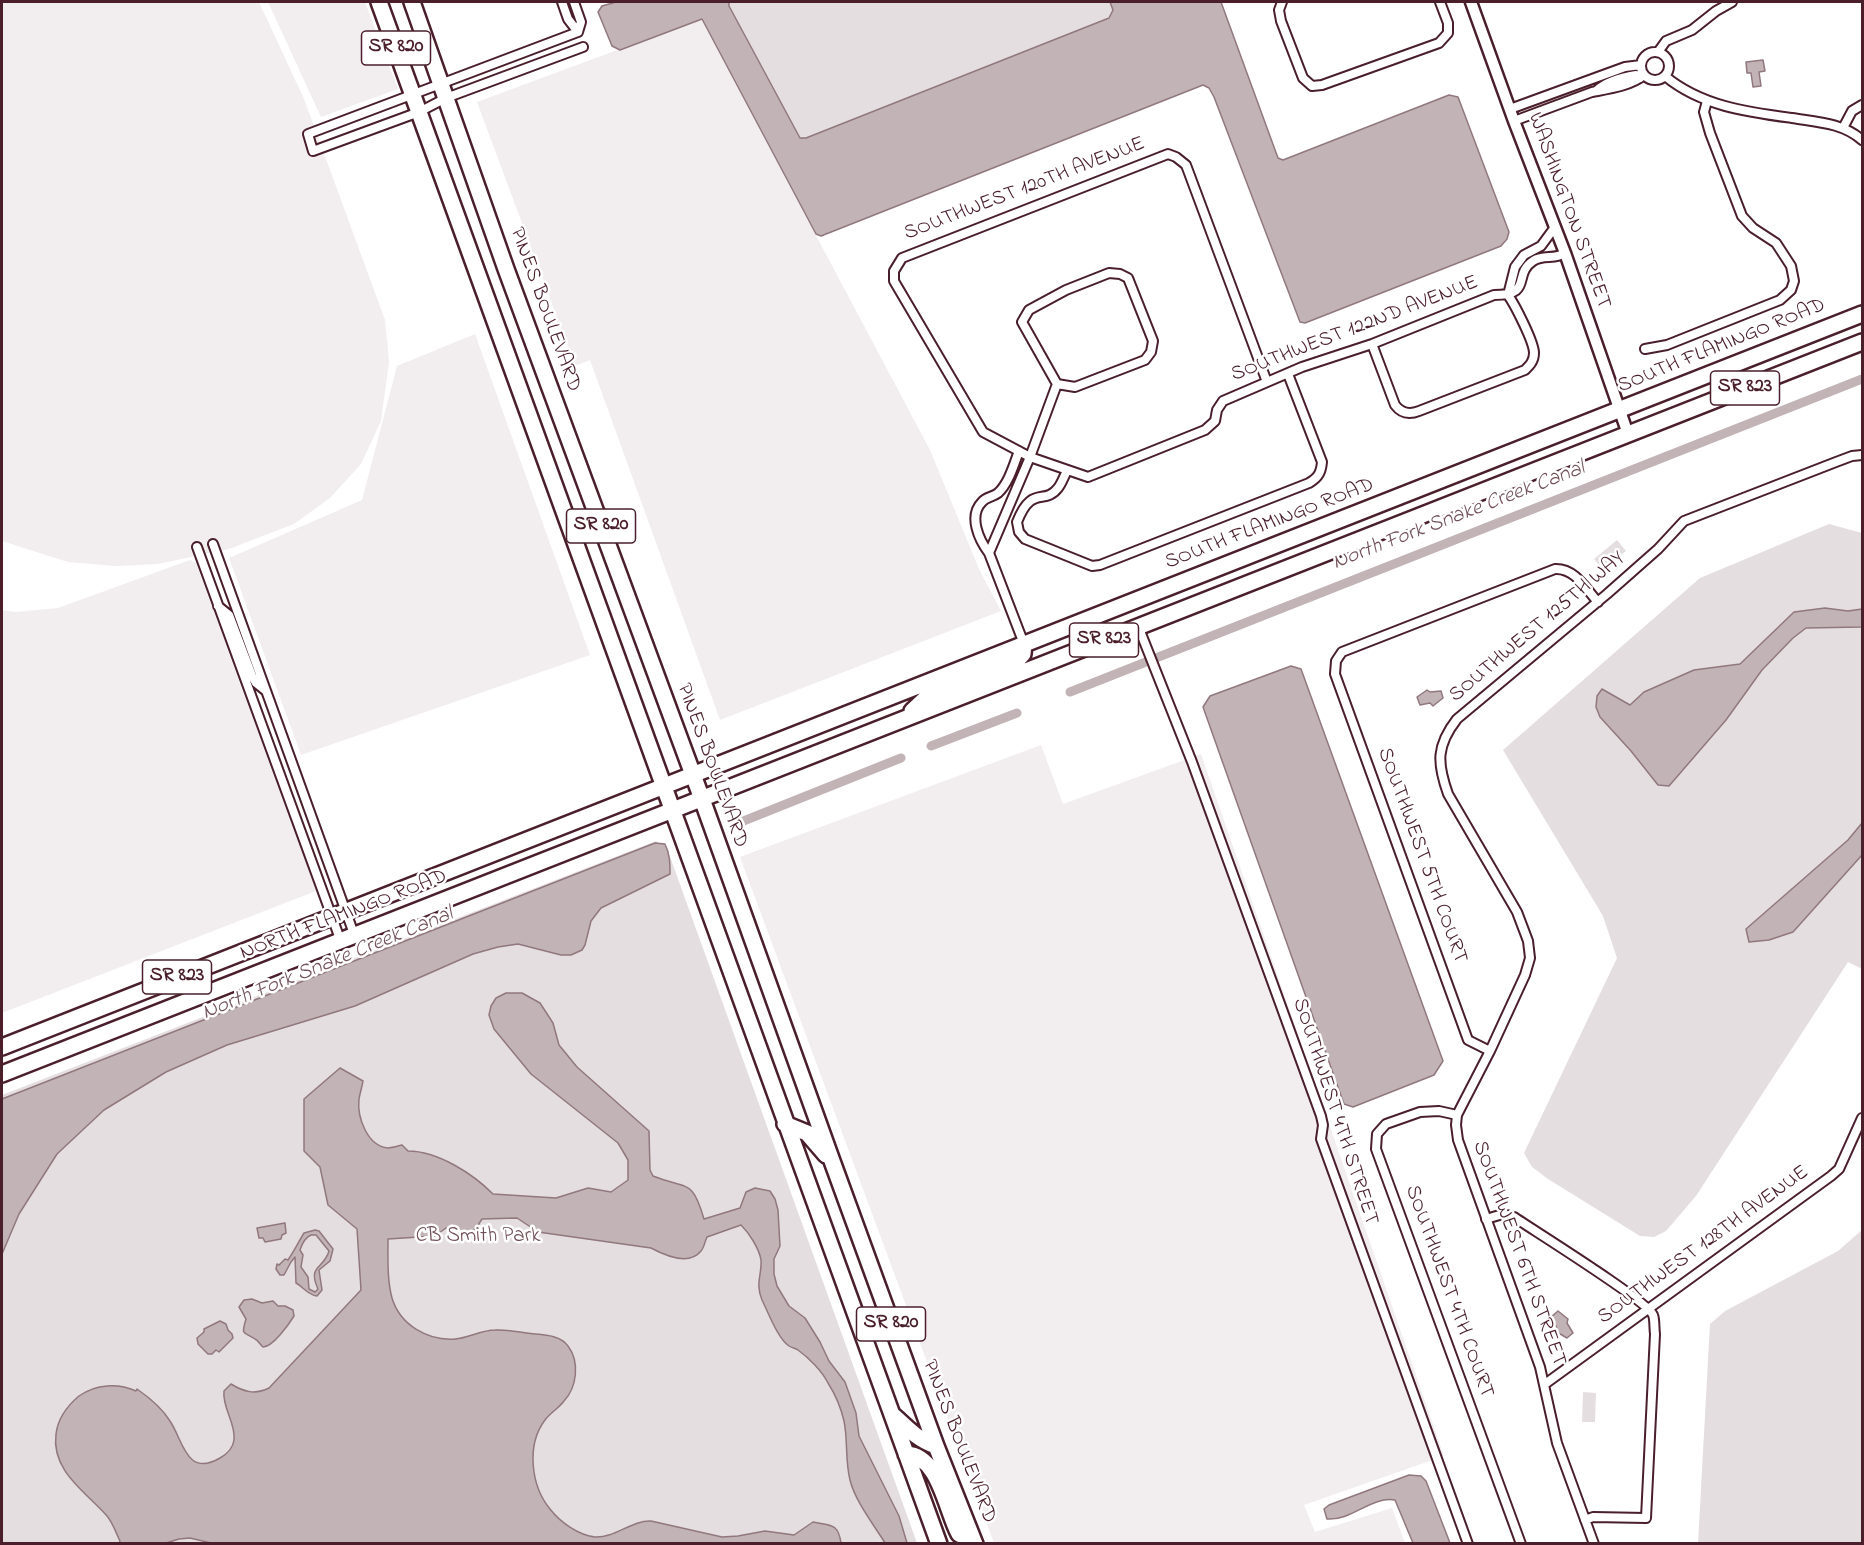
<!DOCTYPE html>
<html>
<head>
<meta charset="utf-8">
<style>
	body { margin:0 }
	#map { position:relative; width:1864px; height:1545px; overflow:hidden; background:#fff; font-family:"Indie Flower",sans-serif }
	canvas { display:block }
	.frame { position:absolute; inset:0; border:3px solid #4a1f2b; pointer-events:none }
</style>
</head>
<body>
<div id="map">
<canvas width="1864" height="1545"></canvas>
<div class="frame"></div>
</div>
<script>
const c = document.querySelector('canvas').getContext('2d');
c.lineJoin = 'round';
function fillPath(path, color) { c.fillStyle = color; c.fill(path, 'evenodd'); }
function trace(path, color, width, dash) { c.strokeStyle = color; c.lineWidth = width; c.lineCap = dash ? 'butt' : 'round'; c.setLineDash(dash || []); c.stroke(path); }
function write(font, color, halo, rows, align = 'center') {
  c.font = font + ' "Indie Flower",sans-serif'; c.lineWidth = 5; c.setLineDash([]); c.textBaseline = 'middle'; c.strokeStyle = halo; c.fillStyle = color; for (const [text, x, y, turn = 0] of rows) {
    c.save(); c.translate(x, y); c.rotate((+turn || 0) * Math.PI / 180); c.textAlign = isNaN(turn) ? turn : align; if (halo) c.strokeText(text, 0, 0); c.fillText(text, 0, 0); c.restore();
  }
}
fillPath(new Path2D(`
	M2,2h257l45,97 81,221 4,42 -8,59 -20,43 -31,34 -36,26 -65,25 -71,15 -41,2 -49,-4 -66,-21z
	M268,2h97l33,87 -77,28z
	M701,19l229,431 49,119 22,42 -281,109 -130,-360 -15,6 -98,-264z
	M475,334l115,321 -289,100 -72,-197 133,-58 35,-134z
	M190,560l6,3 120,328 -314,122v-403l14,2 42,-4z
	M1041,745l22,59 138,-50 243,702 -140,49 11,27 77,-24 13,35h-411l-254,-686z`), '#f2eeef');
fillPath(new Path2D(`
	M729,2h381l3,8 -4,8 -303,120h-6l-71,-132z
	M1829,524l33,9v436l-14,-7 -152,234 -30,35 -12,6 -14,-1 -92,-57 -16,-12 -8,-14 93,-195 -14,-42 -100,-166 197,-172z
	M1617,540l9,11 -23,19 -9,-11z
	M656,841l12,10 249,692 -915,1v-449z
	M1862,1230v313h-164l12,-219 15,-13 113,-60z
	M1583,1392l13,1 -1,29h-13z`), '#e5dee0');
const water = new Path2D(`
	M616,2h113v4l71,132h6l303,-120 4,-8 -3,-8h111l57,156 5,2 166,-65 9,2 51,135 -2,7 -6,7 -196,77 -5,-1 -86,-225 -5,-9 -6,-3 -382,151 -5,-2 -114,-215 -82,31 -8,-4 -14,-34 4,-6z
	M1763,60l2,11 -6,1 2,14 -8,1 -2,-14h-4l-1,-11z
	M1825,608l23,3 14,-2v18l-56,1 -13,10 -31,32 -36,50 -57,66 -11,-1 -27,-34 -31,-34 -4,-10 1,-11 5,-7 28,16 14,-13 50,-22 46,-6 54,-52z
	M1291,666l10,3 142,392 -9,14 -81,32 -9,-3 -141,-397 7,-11z
	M1427,690l3,2 11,-1 2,7 -10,8 -3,-3 -10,2 -3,-8z
	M1862,823v32l-69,77 -24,8 -20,2 -3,-13 102,-89z
	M655,843l10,1c5,10 5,20 5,30l-69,34 -10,13 -6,24 -3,5 -11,5h-10l-43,-11 -20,3 -25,7 -118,52 -128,39 -61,27 -62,38 -47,44 -38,60 -17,40v-155z
	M506,993h16l18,10 13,20 6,22 18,22 72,64 1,39 3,6c35,14 39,2 51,43l36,-11 6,-16 9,-4 15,3 5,8 3,11 2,36 -6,13v15l3,12 12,20 16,12 15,24 9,19 16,21 11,31 3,23 40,80 8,27h-22c-11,-18 -30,-42 -35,-63 -5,-19 -2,-40 -6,-59 -3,-13 -9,-27 -16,-38 -6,-12 -19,-25 -30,-33 -3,-2 -6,-2 -9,-4 -11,-7 -21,-34 -27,-46 -7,-17 0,-25 -1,-40 -2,-12 -12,-27 -20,-35l-34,12c-2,4 -3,11 -6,14 -12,15 -37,4 -50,-3l-113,-16 -21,-14 -35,1 -7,11 -14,7 -8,-7 -7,-2 -11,8 -47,3c0,19 -1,41 4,59 8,27 36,43 63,41 14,-1 26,-9 40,-9 13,-1 27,3 40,4 12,1 26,2 33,12 12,16 9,41 -4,55 -5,7 -14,12 -19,19 -19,25 -14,66 5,89 10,13 28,26 45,28 20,1 37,-17 56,-16l71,16 16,-1 27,-5 29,4 19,-13c17,4 25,0 28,21l-626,1 -25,-6 -11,1 -13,4h-47l1,-2c-4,-8 -7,-18 -13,-25 -21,-24 -56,-45 -51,-82 2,-16 11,-28 23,-38 17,-12 39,-13 57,-5l1,-2c13,9 25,19 33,32 13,19 16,57 50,37 7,-4 13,-10 14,-18 2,-17 -12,-32 -10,-49l7,-7c13,8 24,11 38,4l92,-98 -4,-61 -29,-24 -8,-38 -16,-16v-52l36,-31 23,13c-1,6 -3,12 -4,18 -2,18 8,47 29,49 4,0 10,-2 14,-3l6,6c30,0 65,23 85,43l63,4 32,-10 23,4 17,-12v-20l-10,-17 -87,-69 -37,-45 -5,-14 2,-9 5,-8z
	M285,1223l1,10 -4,2 -1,4 -16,3 -2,-4h-4l-2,-10z
	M315,1230l4,1 14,18 -3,12 -11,9 3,20 -5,6c-9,-1 -15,-10 -21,-13l-1,-26 -4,5 -7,13h-4l-4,-6 1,-5 2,1 6,-6 3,1c6,-9 10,-17 16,-27zM311,1235h5l13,16c-5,18 -22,14 -11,38l-3,3 -6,-3 -1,-12 -7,-10 2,-12 -3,-5c2,-6 6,-13 11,-15z
	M252,1299l10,4 11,-2 5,5h7l8,4 1,6c-5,8 -21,31 -31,31 -3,-2 -4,-6 -8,-8 -12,-8 -14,-3 -9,-20l-7,-12 5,-7z
	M1558,1311l10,8 -1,4 6,10 -6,5 -12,-7 2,-3 -6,-11z
	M220,1321l6,3 2,6 4,4 1,4 -14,14 -3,-2 -4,4h-4l-10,-10 -1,-6 7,-6v-3z
	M1409,1475l12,1 5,5 24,62h-37l-18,-43c-24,-4 -43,21 -68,19l-3,-10 5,-4z`);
fillPath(water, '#c1b3b6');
trace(water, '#91787e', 1.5);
trace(new Path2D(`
	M1070,692l792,-313
	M931,746l86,-33
	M741,822l160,-64`), '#c1b3b6', 9);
const street = new Path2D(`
	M562,2l6,17 10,13
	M574,2l7,20 -3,10
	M1282,2l-3,8 2,11 22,57 9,8 10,-1 117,-42 9,-10v-10l-8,-21
	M578,32l-270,102 5,17 106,-39 27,-14 137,-51
	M1641 66a14 14 0 1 1 28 0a14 14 0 1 1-28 0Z
	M1658,52l8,-11 26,-11 24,-19 16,-9
	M1665,76c36,30 82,36 127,42 25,4 51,5 70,22
	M1596,91c11,-10 27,-14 40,-16l4,3
	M1510,109l115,-42 16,-2
	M1514,121l78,-29c16,-3 39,-6 52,-17
	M1843,128l9,-17 10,-6
	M1508,295l7,-28 9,-12 17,-9 14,-19
	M1372,344l23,61c6,8 14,10 24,6l106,-41c5,-5 9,-9 9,-17 0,-11 -19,-48 -26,-58
	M1645,349l22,-4 113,-45 11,-10 3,-9 -3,-15 -15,-23 -23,-15 -11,-12 -32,-83 -6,-21 3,-11
	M1267,382l-81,-217 -10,-8 -8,-3 -266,104 -8,13v10l89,151 47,25 58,20 117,-47 10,-9 2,-11 6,-9 79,-34 70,-23 122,-49c40,0 18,-20 39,-34 10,-7 22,-1 32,-8
	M1019,451c-5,13 -10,32 -21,42 -5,4 -12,4 -16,9 -14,14 -3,38 7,51l35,91
	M1067,471c-3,5 -5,12 -9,17 -14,18 -26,-4 -41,34l2,10 6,7 67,27 8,-1 209,-82c10,-6 12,-11 13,-21l-34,-88
	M213,544l141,390
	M197,547l143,392
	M989,553l41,-96 27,-73 18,3 70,-27 6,-8 2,-11 -25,-63 -8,-4 -11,-1 -43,17 -37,20 -7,12 35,62
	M218,606l11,9 23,61 4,7 10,8
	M1138,626l54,136 129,354 2,9 -2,14 147,405
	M1490,1051l-22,-11 -133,-366 1,-13 6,-9 213,-83c20,-1 31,20 43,33
	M1457,1115l-18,-4 -19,1 -34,12 -9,10 -1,15 145,395
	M1486,1219l17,-5 11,3c19,13 135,85 139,98 2,5 1,13 2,19l-9,184 -53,-1 -8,3
	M1545,1384l286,-208 8,-7 23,-51
	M1594,1544l-37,-101 -17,-76 -82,-227 -2,-15 1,-10 33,-64 35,-76 5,-17 -2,-17 -11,-29 -69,-118c-11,-31 -12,-48 9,-75l150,-125 51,-45 26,-28 152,-59 16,-6 10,-1`);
const secondary = new Path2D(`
	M1471,2l43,119 51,132 63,181`);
const highway = new Path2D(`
	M379,2l560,1542
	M412,2l94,267 196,530 130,362 104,285 39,98
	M912,711l15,-14 87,-33 9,-10 1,-10
	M2,1047l1860,-733
	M2,1074l1860,-732
	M785,1124l22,9 19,22
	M893,1415c13,12 25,25 43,31
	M906,1454c33,1 40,56 53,80l14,6`);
trace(street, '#4a1f2b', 12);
trace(secondary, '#4a1f2b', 15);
trace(highway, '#4a1f2b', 20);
trace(street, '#fff', 8);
trace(secondary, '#fff', 10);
trace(highway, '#fff', 15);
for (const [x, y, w] of [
	[396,48,69],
	[1745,388,69],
	[601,526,69],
	[1104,640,69],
	[177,977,69],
	[891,1324,69]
]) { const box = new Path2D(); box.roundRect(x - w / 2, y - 17, w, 34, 4.5); c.fillStyle = '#fff'; c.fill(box); trace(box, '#4a1f2b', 1.5); }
write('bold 20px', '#4a1f2b', null, [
	["SR 820",396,48],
	["SR 823",1745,388],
	["SR 820",601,526],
	["SR 823",1104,640],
	["SR 823",177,977],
	["SR 820",891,1324]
]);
write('21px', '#4a1f2b', '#fff', [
	["SOUTHWEST 120TH AVENUE",1025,190,-21],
	["WASHINGTON STREET",1568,211,70],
	["PINES BOULEVARD",544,310,70],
	["SOUTHWEST 122ND AVENUE",1355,330,-21],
	["SOUTH FLAMINGO ROAD",1722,347,-22],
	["SOUTH FLAMINGO ROAD",1270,525,-21],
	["SOUTHWEST 125TH WAY",1538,628,-40],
	["PINES BOULEVARD",711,766,70],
	["SOUTHWEST 5TH COURT",1421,856,70],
	["NORTH FLAMINGO ROAD",344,916,-21],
	["SOUTHWEST 4TH STREET",1334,1112,72],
	["SOUTHWEST 128TH AVENUE",1704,1246,-36],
	["SOUTHWEST 6TH STREET",1518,1254,70],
	["SOUTHWEST 4TH COURT",1448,1292,70],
	["PINES BOULEVARD",958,1442,69]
]);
write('21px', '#714f58', '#fff', [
	["CB Smith Park",478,1238]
]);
write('italic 22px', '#74535c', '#fff', [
	["North Fork Snake Creek Canal",1459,517,-21],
	["North Fork Snake Creek Canal",328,965,-22]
]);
</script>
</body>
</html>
